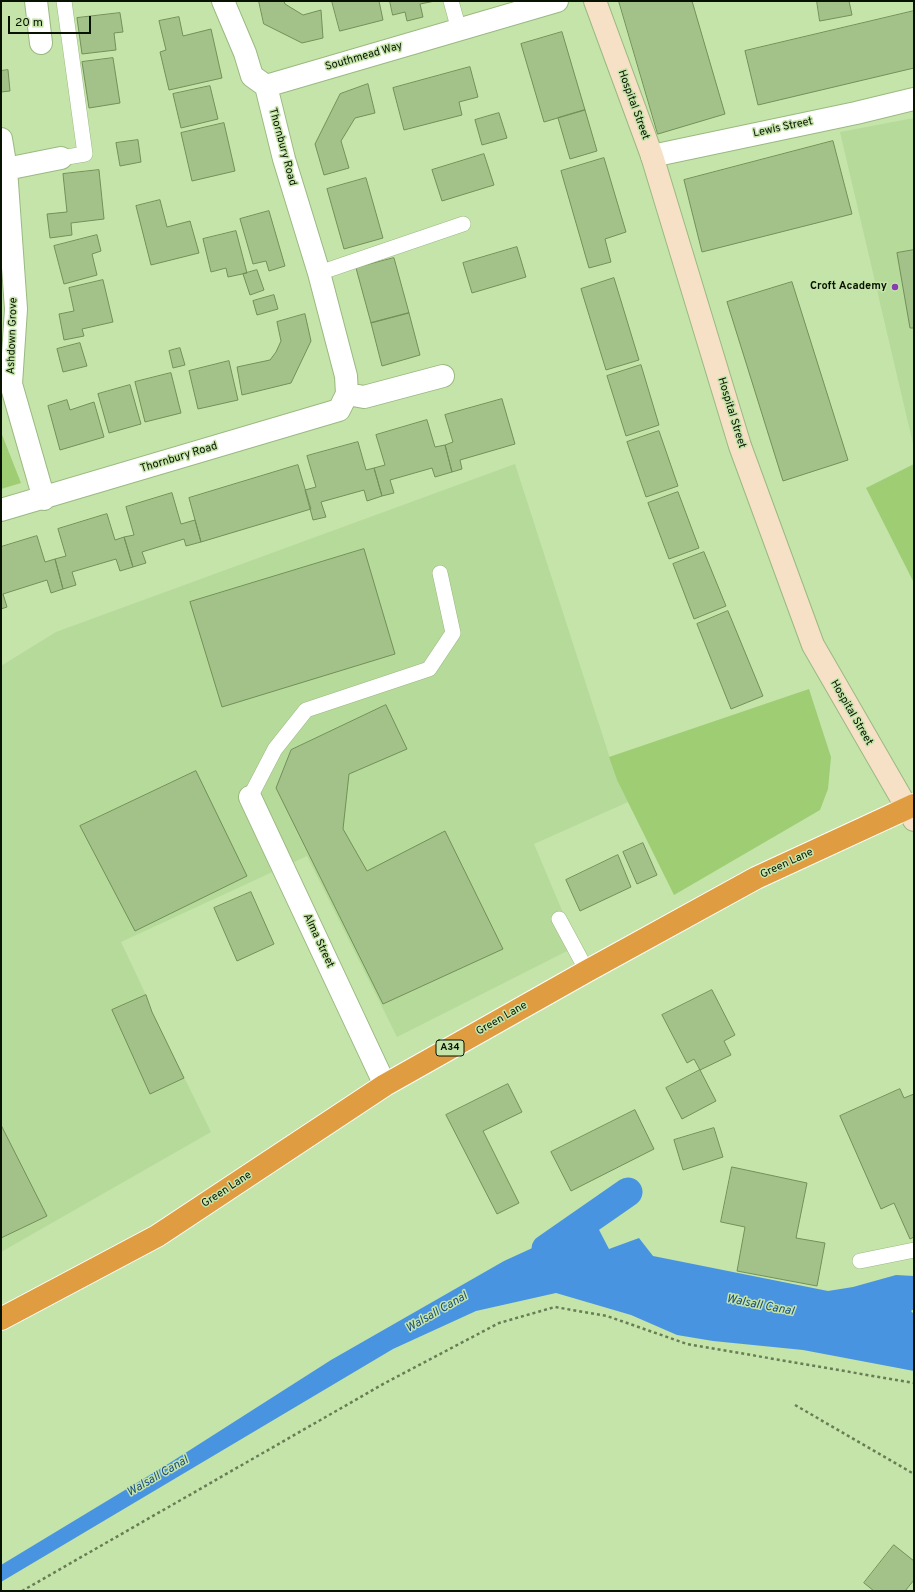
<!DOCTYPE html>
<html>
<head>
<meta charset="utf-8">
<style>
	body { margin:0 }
	#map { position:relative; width:915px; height:1592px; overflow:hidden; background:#c4e4a9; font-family:Overpass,sans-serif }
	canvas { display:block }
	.frame { position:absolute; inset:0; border:2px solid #081201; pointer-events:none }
	.scale { position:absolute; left:8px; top:16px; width:83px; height:18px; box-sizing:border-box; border:2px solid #081201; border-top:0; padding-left:5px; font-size:12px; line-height:14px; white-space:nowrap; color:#081201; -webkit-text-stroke:3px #c4e4a9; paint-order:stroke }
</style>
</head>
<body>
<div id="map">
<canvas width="915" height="1592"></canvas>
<div class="frame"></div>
<div class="scale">20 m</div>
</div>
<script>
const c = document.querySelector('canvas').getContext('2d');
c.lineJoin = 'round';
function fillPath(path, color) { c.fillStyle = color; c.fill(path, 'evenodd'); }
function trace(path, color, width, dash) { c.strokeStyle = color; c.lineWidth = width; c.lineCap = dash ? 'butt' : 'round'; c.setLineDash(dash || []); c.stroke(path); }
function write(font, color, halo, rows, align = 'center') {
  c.font = font + ' Overpass,sans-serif'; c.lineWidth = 3; c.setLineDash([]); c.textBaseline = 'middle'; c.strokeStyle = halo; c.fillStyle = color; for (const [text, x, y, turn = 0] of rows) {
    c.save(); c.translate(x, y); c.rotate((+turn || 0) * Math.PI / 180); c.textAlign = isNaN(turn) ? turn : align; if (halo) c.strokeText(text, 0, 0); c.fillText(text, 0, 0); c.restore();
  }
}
fillPath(new Path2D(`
	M914,118v330l-74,-316z
	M515,464l102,316 11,22 -94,42 43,102 -180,91 -90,-181 -186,86 25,53 6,17 59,120 -210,120v-586l55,-34z`), '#b6da99');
fillPath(new Path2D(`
	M1,432l20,51 -20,6z
	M914,464v119l-48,-95z
	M809,689l22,68 -3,32 -8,21 -146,85 -57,-115 -8,-23z`), '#9fcd74');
fillPath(new Path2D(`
	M628,1192l-31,25v9l12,23 30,-11 14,18 175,35 25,-4 43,-12 18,1v33l-3,2 3,3v57l-111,-21 -90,-9 -36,-6 -46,-20 -75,-22 -80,18 -83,38 -392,233v-17l167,-101 163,-104 173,-99 72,-33z`), '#4994e1');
trace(new Path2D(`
	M546,1249l82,-57`), '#4994e1', 29);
const building = new Path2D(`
	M259,1h25l1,3 18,11 18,-5 2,28 -21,5 -38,-19z
	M332,1h47l4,19 -43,11z
	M390,1h45l-15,3 3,13 -16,4 -2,-9 -12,3z
	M619,1h73l33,113 -67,20z
	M817,1h32l3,14 -32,6z
	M914,11v57l-156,37 -13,-54z
	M120,13l3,19 -9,1 2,17 -34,4 -5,-36z
	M179,17l4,19 28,-7 11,49 -53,12 -9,-38 6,-2 -7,-29z
	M562,32l23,78 -41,12 -23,-78z
	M113,58l7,45 -31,5 -7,-46z
	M470,67l8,30 -19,5 3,13 -58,15 -11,-42z
	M8,70l2,21 -9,1v-21z
	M368,84l7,29 -20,5 -14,23 8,27 -25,7 -9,-31 25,-50z
	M210,86l8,33 -37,9 -8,-34z
	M585,110l12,41 -27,8 -12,-41z
	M499,113l8,25 -25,7 -7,-25z
	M224,123l11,48 -43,10 -11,-48z
	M138,140l3,22 -21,4 -4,-23z
	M833,141l19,73 -150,38 -18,-72z
	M484,154l10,31 -52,16 -10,-31z
	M604,158l22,74 -21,7 6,23 -22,6 -28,-97z
	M99,170l5,49 -33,4 1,12 -22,3 -3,-24 20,-2 -4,-38z
	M366,178l17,60 -39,11 -17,-60z
	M160,200l7,27 23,-6 9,32 -48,12 -15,-59z
	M269,211l16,55 -16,5 -3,-10 -13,3 -13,-45z
	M236,231l11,42 -19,4 -2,-9 -15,4 -8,-33z
	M97,235l4,16 -9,3 5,21 -33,9 -10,-38z
	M517,247l9,30 -54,16 -9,-30z
	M914,250v78h-4l-13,-75z
	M394,258l15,55 -38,10 -15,-55z
	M257,270l7,20 -14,5 -7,-21z
	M614,278l25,82 -33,10 -25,-81z
	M103,280l10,42 -31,7 2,7 -20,4 -5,-26 15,-3 -5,-23z
	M792,282l56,178 -65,21 -56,-179z
	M274,295l4,14 -21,6 -4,-14z
	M409,313l11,42 -38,11 -11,-43z
	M305,314l6,27 -20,42 -49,12 -5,-28 33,-7 6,-8 5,-11 -4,-19z
	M80,343l7,23 -24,6 -6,-23z
	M180,348l5,17 -12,3 -4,-17z
	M229,361l9,39 -40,9 -9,-38z
	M641,365l18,60 -33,11 -19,-60z
	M171,373l10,40 -36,9 -10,-40z
	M130,385l11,39 -32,9 -11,-39z
	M502,399l13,45 -55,16 2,9 -10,3 -7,-27 8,-3 -8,-27z
	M67,400l3,10 24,-8 10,35 -44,13 -12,-44z
	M427,420l8,27 10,-2 7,27 -17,5 -3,-9 -42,12 4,13 -12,3 -8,-28 11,-3 -9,-30z
	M659,431l19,55 -32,11 -19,-55z
	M358,442l8,28 8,-2 8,28 -15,5 -3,-11 -43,12 5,15 -13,3 -8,-30 11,-3 -9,-31z
	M298,465l13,44 -110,33 -12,-44z
	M678,492l21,56 -30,11 -21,-56z
	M172,493l9,31 14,-4 6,22 -15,4 -2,-7 -42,13 4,11 -13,4 -9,-30 10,-2 -8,-28z
	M107,514l8,26 9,-3 9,30 -13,4 -4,-12 -44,13 4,13 -13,4 -8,-30 11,-3 -8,-27z
	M37,536l8,26 10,-3 8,30 -12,4 -4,-13 -44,14 4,13 -6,2v-62z
	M364,549l31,105 -173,53 -32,-105z
	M704,552l22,54 -32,13 -21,-55z
	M728,611l35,85 -32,13 -34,-85z
	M386,705l21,44 -58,25 -6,55 24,42 78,-40 58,118 -120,55 -107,-216 15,-38z
	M196,771l51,105 -112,55 -55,-105z
	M643,843l14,32 -20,9 -14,-32z
	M618,855l13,32 -51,24 -14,-31z
	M251,892l23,52 -37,17 -23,-53z
	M712,990l23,45 -11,6 7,14 -31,15 -6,-11 -7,4 -25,-48z
	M146,995l6,17 32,66 -34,16 -38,-84z
	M700,1070l16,31 -34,18 -16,-31z
	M508,1084l14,28 -39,19 36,72 -22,11 -51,-99z
	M900,1089l4,9 10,-4v143l-4,2 -16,-36 -13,6 -41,-93z
	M635,1110l19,39 -83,42 -20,-39z
	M1,1125l46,91 -46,22z
	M714,1128l9,29 -40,13 -9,-30z
	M732,1167l75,16 -11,55 29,5 -8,43 -80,-15 8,-44 -24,-5z
	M894,1545l20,16v19l-9,11h-31l-10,-8z`);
fillPath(building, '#a3c289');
trace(building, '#729059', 1);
const lane = new Path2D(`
	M451,1l8,29
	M61,158l24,-4 -21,-153
	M319,273l144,-49
	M250,797l25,-48 31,-39 123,-41 24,-36 -13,-60
	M559,919l28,52
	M860,1261l54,-11`);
const street = new Path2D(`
	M36,1l5,42
	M223,1l22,52 7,23 14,10 291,-85
	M266,86l18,73 35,114 27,103 1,18
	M1,139l5,30 10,140 -5,75 33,115
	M652,156l204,-43 58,-14
	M6,169l55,-11
	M1,510l338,-100 8,-16 17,3 79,-21
	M250,797l135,288`);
const secondary = new Path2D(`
	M595,1l57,155 88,290 73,199 101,175`);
const highway = new Path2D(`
	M1,1319l156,-83 228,-151 202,-114 169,-93 158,-73`);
trace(lane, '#9ab981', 16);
trace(street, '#9ab981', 24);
trace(secondary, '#9ab981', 24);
trace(highway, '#fff', 24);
trace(new Path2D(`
	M795,1405l119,69
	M22,1591l363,-208 114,-60 56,-16 52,9 80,28 227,39`), '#687d56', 2.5, [3, 3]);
trace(lane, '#fff', 15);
trace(street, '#fff', 22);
trace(secondary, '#f6e1c6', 22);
trace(highway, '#e09c40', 22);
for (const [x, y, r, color] of [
	[895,287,4,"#873eb0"]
]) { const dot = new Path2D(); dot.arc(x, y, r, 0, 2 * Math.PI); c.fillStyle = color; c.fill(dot); trace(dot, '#c4e4a9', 1.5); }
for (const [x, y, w] of [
	[450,1048,28]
]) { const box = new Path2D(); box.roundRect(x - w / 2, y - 8, w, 16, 3); c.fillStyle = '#c4e4a9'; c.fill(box); trace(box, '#081201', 1); }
write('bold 10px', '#081201', null, [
	["A34",450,1048]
]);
write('11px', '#081201', '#c4e4a9', [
	["Southmead Way",364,57,-16],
	["Hospital Street",633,105,70],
	["Lewis Street",783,128,-12],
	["Thornbury Road",282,147,75],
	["Ashdown Grove",13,336,-88],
	["Hospital Street",731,413,73],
	["Thornbury Road",179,458,-17],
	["Hospital Street",851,713,60],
	["Green Lane",787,864,-25],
	["Alma Street",318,941,65],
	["Green Lane",502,1019,-30],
	["Green Lane",227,1190,-33]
]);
write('bold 11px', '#081201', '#c4e4a9', [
	["Croft Academy",887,287]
], 'right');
write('italic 12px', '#1a4d80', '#c4e4a9', [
	["Walsall Canal",760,1306,11],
	["Walsall Canal",437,1313,-30],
	["Walsall Canal",158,1477,-30]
]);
</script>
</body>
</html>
